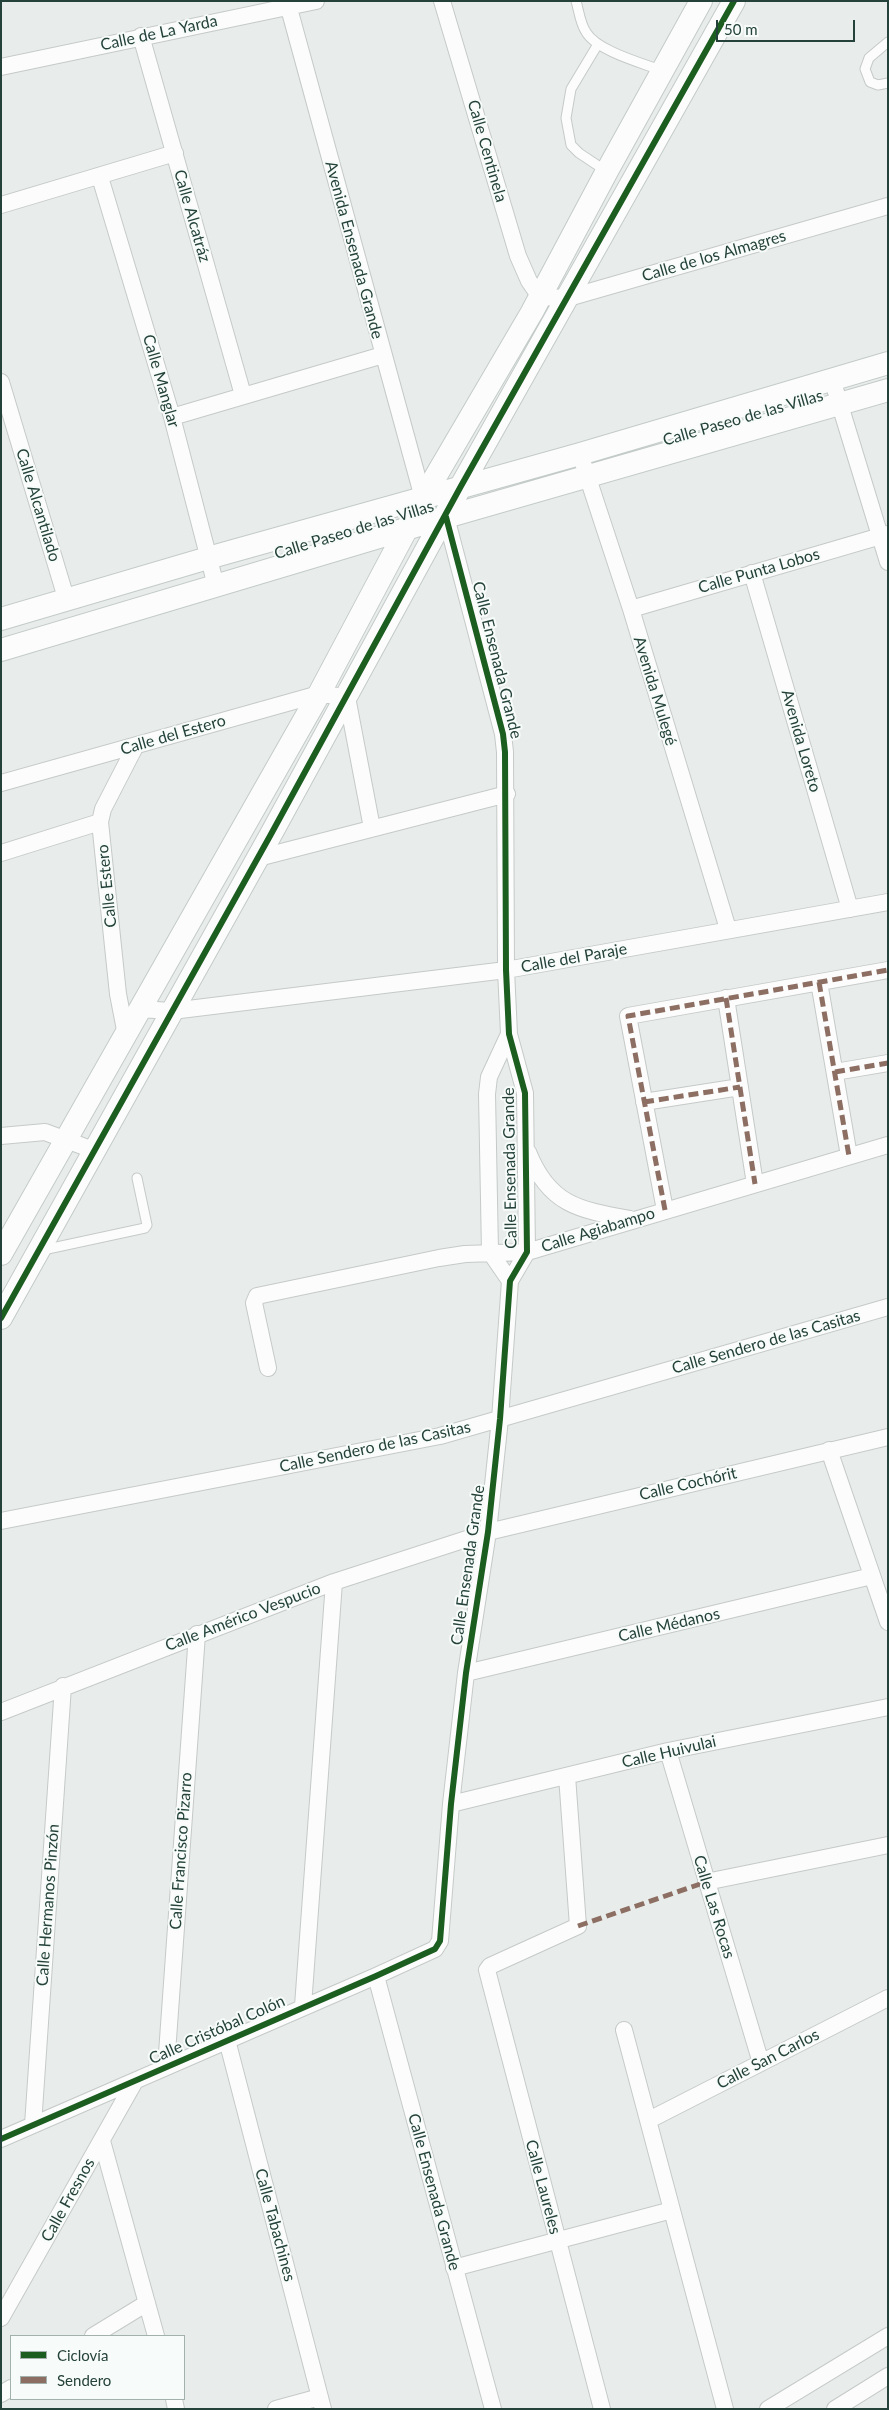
<!DOCTYPE html>
<html>
<head>
<meta charset="utf-8">
<style>
	body { margin:0 }
	#map { position:relative; width:889px; height:2410px; overflow:hidden; background:#e8edeb; font-family:Lato,sans-serif }
	canvas { display:block }
	.frame { position:absolute; inset:0; border:2px solid #24423a; pointer-events:none }
	.legend { position:absolute; left:10px; top:2335px; width:175px; height:65px; box-sizing:border-box; background:#f7fbf9; border:1px solid #a3b1ad; margin:0; padding:6px 9px; list-style:none; font-size:15px; color:#24423a }
	.legend li { display:flex; align-items:center; gap:10px; height:25px }
	.legend b { width:25px; border:1px solid #a3b1ad }
	.scale { position:absolute; left:716px; top:20px; width:139px; height:22px; box-sizing:border-box; border:2px solid #24423a; border-top:0; padding-left:6px; font-size:15px; line-height:18px; white-space:nowrap; color:#24423a; -webkit-text-stroke:4px #f7fbf9; paint-order:stroke }
</style>
</head>
<body>
<div id="map">
<canvas width="889" height="2410"></canvas>
<div class="frame"></div>
<ul class="legend">
<li><b style="height:6px;background:#1b5e20"></b>Ciclovía</li>
<li><b style="height:6px;background:#8d6e63"></b>Sendero</li>
</ul>
<div class="scale">50 m</div>
</div>
<script>
const c = document.querySelector('canvas').getContext('2d');
c.lineJoin = 'round';
function trace(path, color, width, dash) { c.strokeStyle = color; c.lineWidth = width; c.lineCap = dash ? 'butt' : 'round'; c.setLineDash(dash || []); c.stroke(path); }
function write(font, color, halo, rows, align = 'center') {
  c.font = font + ' Lato,sans-serif'; c.lineWidth = 4; c.setLineDash([]); c.textBaseline = 'middle'; c.strokeStyle = halo; c.fillStyle = color; for (const [text, x, y, turn = 0] of rows) {
    c.save(); c.translate(x, y); c.rotate((+turn || 0) * Math.PI / 180); c.textAlign = isNaN(turn) ? turn : align; if (halo) c.strokeText(text, 0, 0); c.fillText(text, 0, 0); c.restore();
  }
}
const lane = new Path2D(`
	M576,1c3,10 4,22 10,31 11,19 56,31 77,39
	M888,42l-19,16 -4,11 5,13 8,3 10,-2
	M598,44l-27,45 -5,29 5,27 8,8 27,18
	M43,1250l102,-22 2,-3 -10,-47`);
const street = new Path2D(`
	M287,1l136,497
	M442,1l76,255 11,25 11,16 28,1 320,-92
	M141,36l102,359
	M1,67l315,-66
	M100,177l72,240 44,169
	M1,205l174,-52
	M832,379l56,183
	M1,382l65,216
	M172,417l211,-62
	M584,466l47,143 97,320
	M752,573l98,336
	M631,609l257,-75
	M1,783l318,-89 28,3 25,131
	M1,853l99,-31
	M258,858l249,-64
	M819,982l30,174
	M726,998l29,186
	M139,1009l33,2 334,-41 382,-68
	M509,1034l-20,43 -2,17 3,158 20,29
	M126,1035l-8,-41 -18,-172 3,-13 33,-64
	M835,1072l53,-9
	M644,1102l96,-15
	M1,1136l44,-4 48,18
	M528,1152c21,53 51,58 102,67
	M665,1210l-37,-194 260,-46
	M268,1368l-14,-65 3,-7 182,-38 26,-4 62,-2 361,-107
	M829,1450l59,172
	M1,1521l439,-85 448,-129
	M466,1673l406,-97
	M1,1712l333,-130 154,-50 400,-95
	M668,1751l93,312
	M567,1776l11,150 -88,40 -3,4 115,439
	M451,1804l217,-53 220,-44
	M706,1882l182,-37
	M376,1976l117,433
	M303,2006l31,-424
	M624,2030l101,379
	M227,2040l96,369
	M166,2067l31,-433
	M649,2120l239,-122
	M33,2125l30,-439
	M1,2139l375,-163 59,-27 5,-8 11,-137 15,-131 22,-141 12,-113 10,-138 17,-29 -2,-159 -16,-59 -3,-64 -1,-218 -2,-18 -57,-217
	M102,2141l54,195
	M454,2268l218,-58
	M1,2318l134,-237
	M93,2336l54,-33
	M1,2394l10,-6
	M174,2399l2,10
	M276,2409l44,-12
	M768,2409l120,-73
	M835,2409l53,-33`);
const secondary = new Path2D(`
	M1,619l207,-61 372,-104 308,-91
	M1,650l445,-133 442,-127
	M1,1254l318,-560 104,-196 109,-186 75,-141 94,-170
	M1,1318l269,-482 191,-350 273,-485`);
trace(lane, '#c5cac8', 11);
trace(street, '#c5cac8', 18);
trace(secondary, '#c3cbc8', 24);
trace(lane, '#fcfcfc', 9);
trace(street, '#fcfcfc', 16);
trace(secondary, '#fcfcfc', 22);
trace(new Path2D(`
	M819,982l30,174
	M726,998l29,186
	M835,1072l53,-9
	M644,1102l96,-15
	M665,1210l-37,-194 260,-46
	M578,1926l128,-44`), '#8d6e63', 5, [10, 5]);
trace(new Path2D(`
	M1,1318l269,-482 191,-350 273,-485
	M1,2139l375,-163 59,-27 5,-8 11,-137 15,-131 22,-141 12,-113 10,-138 17,-29 -2,-159 -16,-59 -3,-64 -1,-218 -2,-18 -57,-217`), '#1b5e20', 6);
write('16px', '#24423a', '#f7fbf9', [
	["Calle de La Yarda",159,33,-12],
	["Calle Centinela",487,151,74],
	["Calle Alcatráz",192,216,74],
	["Avenida Ensenada Grande",354,250,75],
	["Calle de los Almagres",714,256,-16],
	["Calle Manglar",161,381,74],
	["Calle Paseo de las Villas",743,418,-16],
	["Calle Alcantilado",38,505,73],
	["Calle Paseo de las Villas",354,530,-17],
	["Calle Punta Lobos",759,571,-16],
	["Calle Ensenada Grande",497,660,76],
	["Avenida Mulegé",655,691,73],
	["Calle del Estero",173,735,-16],
	["Avenida Loreto",801,741,74],
	["Calle Estero",107,886,-96],
	["Calle del Paraje",574,958,-10],
	["Calle Ensenada Grande",510,1168,-91],
	["Calle Agiabampo",598,1230,-17],
	["Calle Sendero de las Casitas",766,1342,-16],
	["Calle Sendero de las Casitas",375,1447,-12],
	["Calle Cochórit",688,1484,-13],
	["Calle Ensenada Grande",468,1565,-82],
	["Calle Américo Vespucio",243,1617,-21],
	["Calle Médanos",669,1625,-13],
	["Calle Huivulai",669,1752,-13],
	["Calle Francisco Pizarro",181,1851,-86],
	["Calle Hermanos Pinzón",48,1905,-86],
	["Calle Las Rocas",714,1907,73],
	["Calle Cristóbal Colón",217,2030,-24],
	["Calle San Carlos",768,2059,-27],
	["Calle Laureles",543,2187,75],
	["Calle Ensenada Grande",434,2192,75],
	["Calle Fresnos",68,2200,-61],
	["Calle Tabachines",275,2225,75]
]);
</script>
</body>
</html>
